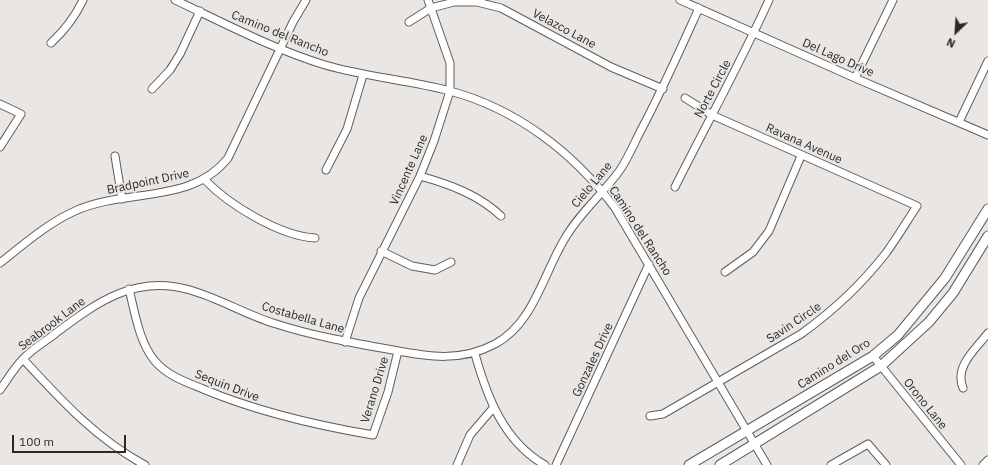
<!DOCTYPE html>
<html>
<head>
<meta charset="utf-8">
<style>
	body { margin:0 }
	#map { position:relative; width:988px; height:465px; overflow:hidden; background:#e9e6e3; font-family:"IBM Plex Sans",sans-serif }
	canvas { display:block }
	.north { position:absolute; left:936px; top:12px; width:40px; height:40px; -webkit-text-stroke:3px #e9e6e3; paint-order:stroke; rotate:205deg; font-size:11px; font-weight:700; line-height:16px; text-align:center; color:#2a2928 }
	.north::after { content:''; display:block; margin:auto; width:14px; height:18px; background:#2a2928; clip-path:polygon(50% 0,100% 100%,50% 72%,0 100%) }
	.scale { position:absolute; left:12px; top:435px; width:114px; height:18px; box-sizing:border-box; border:2px solid #2a2928; border-top:0; padding-left:5px; font-size:12px; line-height:14px; white-space:nowrap; color:#2a2928; -webkit-text-stroke:3px #e9e6e3; paint-order:stroke }
</style>
</head>
<body>
<div id="map">
<canvas width="988" height="465"></canvas>
<div class="north">N</div>
<div class="scale">100 m</div>
</div>
<script>
const c = document.querySelector('canvas').getContext('2d');
c.lineJoin = 'round';
function trace(path, color, width, dash) { c.strokeStyle = color; c.lineWidth = width; c.lineCap = dash ? 'butt' : 'round'; c.setLineDash(dash || []); c.stroke(path); }
function write(font, color, halo, rows, align = 'center') {
  c.font = font + ' "IBM Plex Sans",sans-serif'; c.lineWidth = 4; c.setLineDash([]); c.textBaseline = 'middle'; c.strokeStyle = halo; c.fillStyle = color; for (const [text, x, y, turn = 0] of rows) {
    c.save(); c.translate(x, y); c.rotate((+turn || 0) * Math.PI / 180); c.textAlign = isNaN(turn) ? turn : align; if (halo) c.strokeText(text, 0, 0); c.fillText(text, 0, 0); c.restore();
  }
}
const minor = new Path2D(`
	M175,0c49,23 98,49 150,65 41,12 84,15 125,26 67,18 124,62 165,117l152,257
	M680,0l175,78 133,57
	M409,22l22,-14 23,-6h23l24,6 110,59 52,22
	M51,43c14,-13 24,-26 32,-43
	M855,78l38,-78
	M152,89l18,-19 10,-16 20,-43
	M0,104l21,10 -21,33
	M959,122l29,-61
	M115,156l7,43
	M326,170l21,-41 16,-54
	M420,176c29,8 59,19 81,40
	M205,180c24,25 75,56 110,58
	M675,187c31,-62 65,-123 94,-187
	M381,251l31,15 23,4 16,-8
	M0,263c24,-19 48,-40 75,-52 50,-23 116,-6 153,-53l65,-136 13,-22
	M725,272l28,-20 16,-21 32,-75
	M129,289c6,24 10,52 25,71 13,16 32,22 49,29 55,23 111,36 170,46l15,-43 10,-41
	M345,342l14,-44 61,-122 14,-35 16,-50v-28l-22,-63
	M475,354c12,43 29,88 70,111
	M873,356l88,109
	M23,359c37,40 73,80 122,106
	M963,388c-9,-22 13,-39 25,-55
	M0,390c7,-10 14,-22 23,-31 9,-10 22,-17 33,-26 41,-31 80,-59 134,-43 28,8 55,24 83,33 40,13 80,20 120,27 36,7 68,12 102,-6 38,-20 48,-69 69,-104 15,-27 39,-46 56,-70 8,-12 14,-26 20,-38 22,-41 40,-82 59,-124
	M650,416l13,-2 138,-80c32,-23 61,-50 85,-81 11,-15 21,-32 31,-47l-205,-91 -27,-17
	M457,465l13,-30 24,-28
	M556,465l93,-201
	M831,465l37,-21 18,21
	M983,465l5,-5`);
const tertiary = new Path2D(`
	M689,465l184,-109 25,-21 47,-57 43,-69
	M720,465l161,-99 48,-44 24,-29 35,-57`);
trace(minor, '#605d5b', 9);
trace(tertiary, '#605d5b', 11);
trace(minor, '#fff', 7);
trace(tertiary, '#fff', 9);
write('12px', '#2a2928', '#e9e6e3', [
	["Velazco Lane",564,29,28],
	["Camino del Rancho",280,34,22],
	["Del Lago Drive",838,58,24],
	["Norte Circle",713,89,-62],
	["Ravana Avenue",804,144,24],
	["Vincente Lane",409,170,-66],
	["Bradpoint Drive",148,182,-12],
	["Cielo Lane",592,185,-50],
	["Camino del Rancho",640,231,57],
	["Costabella Lane",303,318,16],
	["Savin Circle",794,323,-34],
	["Seabrook Lane",52,324,-37],
	["Gonzales Drive",593,360,-65],
	["Camino del Oro",834,364,-32],
	["Sequin Drive",227,386,21],
	["Verano Drive",375,390,-73],
	["Orono Lane",925,404,51]
]);
</script>
</body>
</html>
